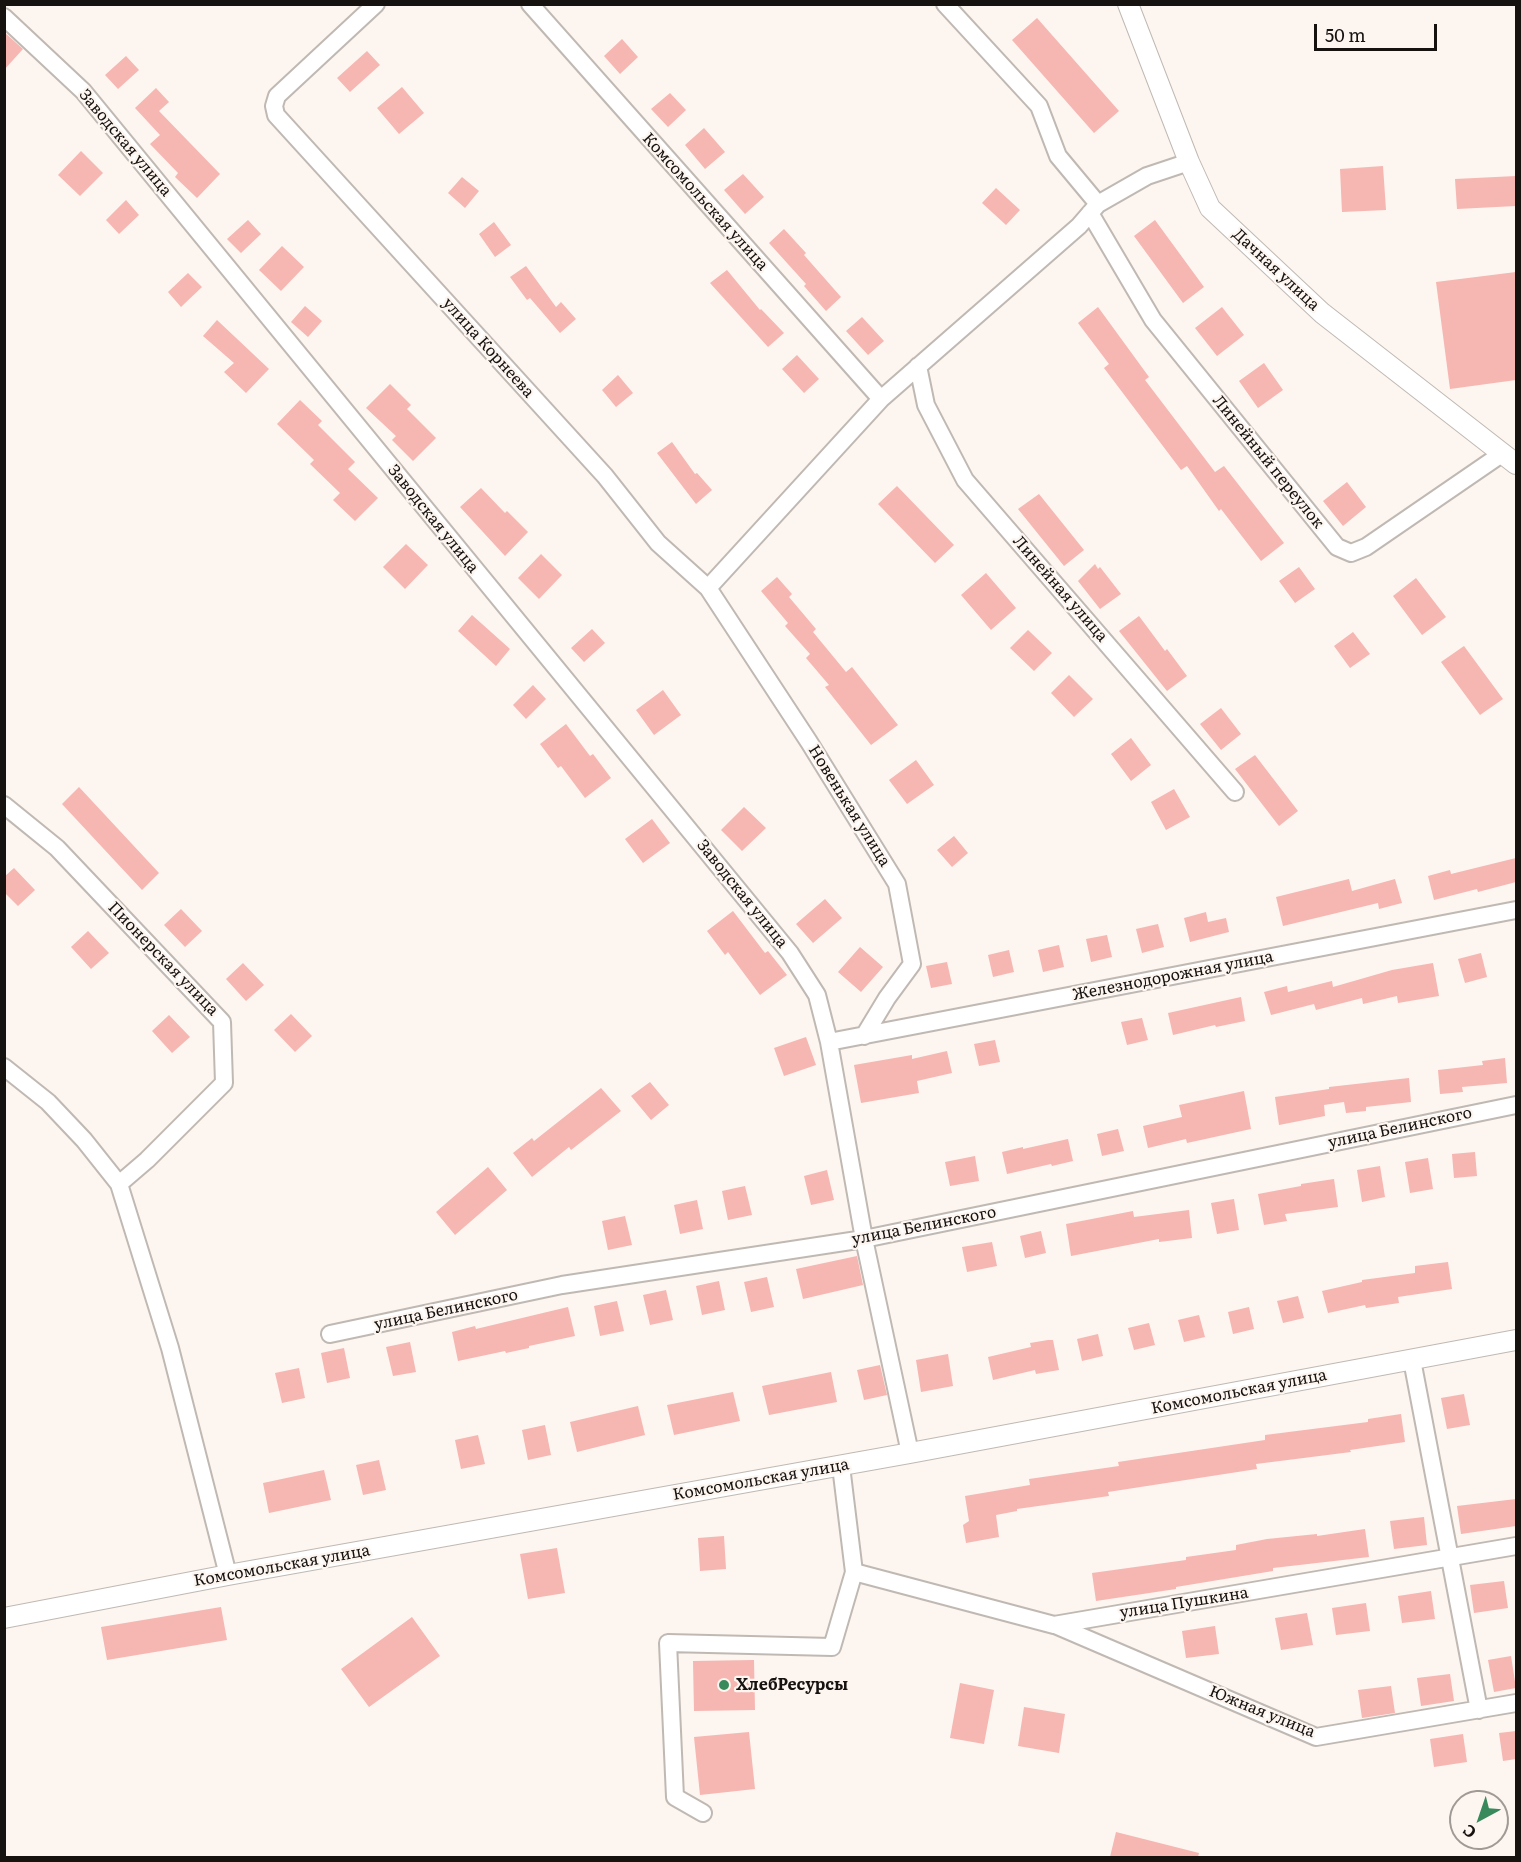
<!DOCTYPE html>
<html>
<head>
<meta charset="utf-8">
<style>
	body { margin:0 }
	#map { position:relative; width:1521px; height:1862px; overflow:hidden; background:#fdf5ef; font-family:Literata,serif }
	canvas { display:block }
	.frame { position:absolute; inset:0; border:6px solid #151210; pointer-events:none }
	.north { position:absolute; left:1449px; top:1790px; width:60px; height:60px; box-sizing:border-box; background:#fdf5ef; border:2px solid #a09a96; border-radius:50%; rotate:220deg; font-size:16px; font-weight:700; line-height:24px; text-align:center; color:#151210 }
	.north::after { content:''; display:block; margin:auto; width:21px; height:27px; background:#388a5c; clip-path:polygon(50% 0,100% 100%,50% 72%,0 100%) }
	.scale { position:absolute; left:1314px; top:24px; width:123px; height:27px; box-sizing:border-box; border:3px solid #151210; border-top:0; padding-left:8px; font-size:18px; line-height:21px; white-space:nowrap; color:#151210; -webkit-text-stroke:4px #fdf5ef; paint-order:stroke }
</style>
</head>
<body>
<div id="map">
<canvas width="1521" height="1862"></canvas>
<div class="frame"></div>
<div class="north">С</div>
<div class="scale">50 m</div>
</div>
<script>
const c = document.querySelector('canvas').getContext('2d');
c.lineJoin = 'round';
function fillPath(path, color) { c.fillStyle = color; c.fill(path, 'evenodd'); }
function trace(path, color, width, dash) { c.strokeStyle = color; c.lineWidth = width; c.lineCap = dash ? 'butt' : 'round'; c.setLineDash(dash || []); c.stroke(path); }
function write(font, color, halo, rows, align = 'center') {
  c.font = font + ' Literata,serif'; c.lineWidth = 4.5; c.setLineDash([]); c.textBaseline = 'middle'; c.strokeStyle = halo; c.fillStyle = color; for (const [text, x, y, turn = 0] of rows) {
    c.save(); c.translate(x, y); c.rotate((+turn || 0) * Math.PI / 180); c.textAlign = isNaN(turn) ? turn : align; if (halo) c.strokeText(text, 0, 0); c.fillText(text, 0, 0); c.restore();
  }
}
fillPath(new Path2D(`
	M1037,18l82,93 -25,22 -82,-93z
	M4,32l19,17 -19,21z
	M622,39l16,18 -18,17 -16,-18z
	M367,51l13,14 -30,27 -13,-14z
	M126,56l13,14 -21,19 -13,-14z
	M402,87l22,26 -25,21 -22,-26z
	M156,88l13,14 -10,9 61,63 -23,24 -22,-21 3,-4 -28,-29 10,-9 -25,-27z
	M670,93l16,17 -18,17 -17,-18z
	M704,128l21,24 -20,17 -20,-24z
	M81,151l22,22 -23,23 -22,-21z
	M1383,166l3,44 -44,2 -2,-43z
	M743,174l21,23 -19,17 -21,-24z
	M1516,176v30l-59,3 -2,-30z
	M462,177l17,14 -14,17 -17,-15z
	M996,188l24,22 -14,15 -24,-22z
	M126,200l13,15 -20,19 -13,-14z
	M248,220l13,14 -20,19 -14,-14z
	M1155,220l49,67 -21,16 -49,-67z
	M494,222l17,23 -16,12 -16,-23z
	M784,229l22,24 -2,2 37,42 -15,14 -22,-25 2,-2 -37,-41z
	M282,246l22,21 -23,24 -22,-21z
	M526,266l30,41 5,-5 15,17 -16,14 -30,-35 -3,2 -17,-23z
	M727,270l33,40 1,-1 23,24 -16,14 -58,-64z
	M1516,272v108l-66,9 -14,-107z
	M188,273l14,14 -21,20 -13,-15z
	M305,306l17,15 -14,16 -17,-15z
	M1098,307l51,70 -4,3 70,92 9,-6 60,77 -23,18 -40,-52 -2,2 -32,-45 -6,4 -77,-102 5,-4 -31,-41z
	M1222,307l22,28 -27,21 -22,-28z
	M862,317l22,24 -16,14 -22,-24z
	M217,320l52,49 -23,24 -22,-21 10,-9 -31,-27z
	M797,355l22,24 -15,14 -22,-24z
	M1264,363l19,27 -25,18 -19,-27z
	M618,375l15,18 -17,14 -14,-17z
	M390,384l21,21 -4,4 29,29 -23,23 -21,-21 4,-4 -30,-28z
	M300,400l22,21 -4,4 37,37 -7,7 30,29 -23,23 -22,-21 7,-7 -30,-29 4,-4 -37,-36z
	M672,442l23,32 2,-1 15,17 -16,14 -39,-51z
	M1347,482l19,25 -23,19 -20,-25z
	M897,486l57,59 -19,18 -57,-59z
	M481,488l24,25 2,-2 21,21 -23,24 -45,-49z
	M1039,494l45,56 -20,16 -46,-57z
	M406,544l22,21 -23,24 -22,-22z
	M541,554l21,21 -23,24 -21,-21z
	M1095,564l3,5 2,-2 21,27 -21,15 -22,-28z
	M1299,567l16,22 -20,14 -16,-22z
	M986,573l30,35 -25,22 -30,-35z
	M777,577l15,17 -3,3 27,32 -3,3 33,40 6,-5 46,58 -27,20 -46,-58 4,-2 -23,-27 4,-4 -25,-28 3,-3 -27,-32z
	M1416,578l30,39 -24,18 -29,-39z
	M472,615l38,34 -14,17 -38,-35z
	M1139,616l26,35 2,-2 20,27 -20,15 -48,-60z
	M592,629l13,14 -21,19 -13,-14z
	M1028,630l24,23 -18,18 -24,-23z
	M1353,632l17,22 -20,14 -16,-22z
	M1464,646l39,53 -23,16 -39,-53z
	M1069,675l24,24 -19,18 -23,-24z
	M533,685l13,14 -20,20 -13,-14z
	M663,690l18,25 -27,20 -18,-25z
	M1221,708l20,26 -20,16 -21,-26z
	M566,724l24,32 3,-2 18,24 -26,20 -24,-32 -3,2 -18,-24z
	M1131,738l20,27 -20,16 -20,-27z
	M1255,755l43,56 -19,15 -44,-57z
	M916,760l18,25 -27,19 -18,-24z
	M79,787l80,86 -17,17 -80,-86z
	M1174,789l16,28 -24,13 -15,-28z
	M744,807l22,21 -24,23 -21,-21z
	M652,819l18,24 -27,20 -18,-24z
	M954,836l14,17 -16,14 -15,-17z
	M1516,858v24l-38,10 -1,-3 -43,11 -6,-24 22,-6 1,4z
	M14,868l21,22 -17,16 -14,-14v-15z
	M1349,879l3,12 43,-12 7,24 -23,6 -1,-6 -95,23 -7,-29z
	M825,899l17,19 -29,25 -17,-19z
	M181,909l21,22 -17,16 -21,-22z
	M733,911l32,42 3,-2 19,24 -27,20 -32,-43 -3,3 -18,-24z
	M1206,912l2,10 18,-4 3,14 -39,10 -6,-24z
	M1158,924l6,23 -22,6 -6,-24z
	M88,931l21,22 -18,16 -20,-22z
	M1107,935l5,22 -21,5 -5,-23z
	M1059,945l5,22 -21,5 -5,-22z
	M860,947l23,20 -22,25 -23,-20z
	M1009,950l5,22 -21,5 -5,-22z
	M1481,953l6,24 -22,6 -7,-24z
	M947,962l5,22 -21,4 -5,-22z
	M243,963l21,22 -18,16 -20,-22z
	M1433,963l6,33 -41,7 -1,-7 -34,8 -1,-6 -46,12 -2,-6 -43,11 -7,-23 23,-6 1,6 44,-11 1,6 59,-17z
	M1241,997l4,24 -29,6 -1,-2 -42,10 -5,-22z
	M291,1014l21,22 -17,16 -21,-22z
	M169,1015l21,22 -18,16 -20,-22z
	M1142,1018l6,22 -21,5 -6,-23z
	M806,1037l10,28 -32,11 -10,-28z
	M995,1040l5,22 -21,4 -5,-22z
	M947,1051l5,22 -35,8 2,12 -58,10 -7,-38 58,-10v4z
	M1505,1058l2,25 -45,4 1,5 -23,2 -2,-24 45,-5 -1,-4z
	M1409,1078l2,24 -45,5v4l-20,2 -2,-11 -20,3 1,11 -46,9 -4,-28 54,-8v-2z
	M650,1082l19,23 -18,15 -20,-24z
	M601,1088l20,23 -50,39 -2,-3 -37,30 -19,-24 19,-15 2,3z
	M1244,1091l7,38 -64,14 -1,-4 -38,9 -5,-22 39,-9 -3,-12z
	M1118,1129l6,22 -22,5 -5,-22z
	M1068,1139l5,22 -21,5 -1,-2 -44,10 -5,-22 21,-5v2z
	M1475,1152l2,24 -23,2 -2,-24z
	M975,1156l4,25 -29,5 -5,-24z
	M1428,1158l5,31 -23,4 -5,-31z
	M1380,1166l5,31 -23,5 -5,-32z
	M488,1167l19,23 -52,45 -19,-23z
	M827,1170l7,30 -23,5 -7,-29z
	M1334,1179l4,28 -53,7 2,7 -23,4 -6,-31 43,-8v-2z
	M745,1186l7,29 -24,5 -6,-29z
	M1234,1199l5,31 -22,4 -6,-31z
	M697,1200l6,29 -23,5 -6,-29z
	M1189,1210l3,28 -33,4v-3l-88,17 -5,-32 67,-13 1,6z
	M625,1216l7,29 -24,5 -6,-29z
	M1041,1231l5,22 -21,5 -5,-22z
	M992,1242l5,24 -30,6 -5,-25z
	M857,1256l6,29 -60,14 -7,-30z
	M1448,1262l4,27 -54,8 1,6 -33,5 -1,-3 -37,8 -6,-22 40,-9v-2l53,-7v-7z
	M767,1277l7,30 -23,5 -7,-30z
	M719,1281l6,29 -23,5 -6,-29z
	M666,1290l7,30 -23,5 -7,-30z
	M1298,1296l6,22 -21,5 -6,-22z
	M617,1301l7,30 -24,5 -6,-30z
	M568,1307l7,29 -46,10v2l-23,5 -1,-2 -47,10 -6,-29 23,-6 1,3z
	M1249,1307l5,22 -21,5 -5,-22z
	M1199,1315l6,22 -21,5 -6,-22z
	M1149,1323l6,22 -21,5 -6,-22z
	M1098,1334l5,22 -21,5 -5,-22z
	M1048,1340h5l6,30 -23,4 -1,-4 -42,10 -5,-23 43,-10 -1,-4z
	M410,1342l6,30 -23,4 -7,-29z
	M344,1348l6,30 -23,5 -6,-30z
	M948,1354l5,32 -32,6 -5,-32z
	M880,1365l7,30 -23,5 -7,-30z
	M299,1368l6,30 -23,5 -7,-30z
	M831,1372l6,30 -68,13 -7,-29z
	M733,1392l7,29 -66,14 -7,-30z
	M1464,1394l6,31 -23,4 -6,-31z
	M638,1406l7,29 -68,17 -7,-30z
	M1401,1414l4,28 -55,8 1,2 -95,12 1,5 -149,23 1,4 -92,13v2l-21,4 3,22 -33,6 -3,-18 6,-4 -4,-25 65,-11 -1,-6 90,-13 -1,-4 147,-22v-5l103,-13v-3z
	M545,1425l6,30 -23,5 -6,-30z
	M478,1435l7,29 -24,5 -6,-29z
	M379,1460l7,30 -23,5 -7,-30z
	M324,1470l7,30 -62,13 -6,-30z
	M1516,1499v27l-55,8 -4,-28z
	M1424,1517l3,28 -33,4 -4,-28z
	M1365,1529l4,28 -96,11v3l-97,16v2l-80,12 -4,-28 94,-13v-3l50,-7v-5l31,-6 50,-5v2z
	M724,1536l2,33 -26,2 -2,-33z
	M557,1548l8,45 -37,6 -8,-45z
	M1504,1581l4,27 -34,5 -4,-28z
	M1431,1591l4,28 -33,4 -4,-27z
	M1366,1603l4,28 -34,4 -4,-27z
	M221,1607l6,33 -120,20 -6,-33z
	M1307,1613l6,32 -32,5 -6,-32z
	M412,1617l28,39 -71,51 -28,-38z
	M1215,1626l4,28 -33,4 -4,-27z
	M1511,1656l5,32 -22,4 -6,-32z
	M754,1660l1,50 -61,1 -1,-50z
	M1450,1674l4,27 -33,5 -4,-28z
	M960,1683l34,7 -10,54 -34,-6z
	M1391,1686l4,27 -33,5 -4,-28z
	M1024,1707l41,7 -6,39 -41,-7z
	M1516,1731v28l-13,2 -4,-28z
	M749,1732l6,57 -55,6 -6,-58z
	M1463,1734l4,28 -33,5 -4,-28z
	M1116,1832l83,21 -1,4h-88z`), '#f6b6b2');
const minor = new Path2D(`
	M376,4l-99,92 -3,10 2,9 329,361 53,67 50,45 101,154 88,142 15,80 -25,34 -23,38
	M530,4l351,395
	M945,4l94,102 19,50 40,48
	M4,17l79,74 707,862 27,42 12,47 35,197 46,214
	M1090,213l63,107 184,227 14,6 15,-6 137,-94
	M918,366l8,39 39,75 270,312
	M708,588l173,-189 198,-173 19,-22 49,-28 42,-14
	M4,805l53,43 165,174 2,61 -77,77 -28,24
	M829,1042l687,-132
	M4,1067l44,35 36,38 35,44 51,164 58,227
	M330,1334l232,-49 302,-46 652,-134
	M1412,1360l67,350
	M854,1572l200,53 462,-79
	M1055,1625l261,112 200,-34
	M703,1813l-28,-16 -7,-154 164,4 22,-75 -13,-106`);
const tertiary = new Path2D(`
	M1128,4l61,158 21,46 112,105 194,151
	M4,1618l224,-43 682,-122 606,-113`);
trace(minor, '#c0b9b3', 20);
trace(tertiary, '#c0b9b3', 22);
trace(minor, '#fff', 16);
trace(tertiary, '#fff', 20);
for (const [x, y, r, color] of [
	[724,1685,6,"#388a5c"]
]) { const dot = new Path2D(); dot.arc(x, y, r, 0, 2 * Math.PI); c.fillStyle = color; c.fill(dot); trace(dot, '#fdf5ef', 2); }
write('16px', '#151210', '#fdf5ef', [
	["Заводская улица",125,143,50],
	["Комсомольская улица",705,202,48],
	["Дачная улица",1276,270,43],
	["улица Корнеева",488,348,48],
	["Линейный переулок",1268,462,51],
	["Заводская улица",433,519,51],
	["Линейная улица",1060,589,49],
	["Новенькая улица",849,806,58],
	["Заводская улица",742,894,51],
	["Пионерская улица",163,959,46],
	["Железнодорожная улица",1173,976,-11],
	["улица Белинского",1400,1128,-12],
	["улица Белинского",924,1226,-11],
	["улица Белинского",446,1310,-12],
	["Комсомольская улица",1239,1392,-11],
	["Комсомольская улица",761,1480,-10],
	["Комсомольская улица",282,1566,-10],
	["улица Пушкина",1184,1603,-9],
	["Южная улица",1262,1712,22]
]);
write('bold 16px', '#151210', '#fdf5ef', [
	["ХлебРесурсы",736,1685]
], 'left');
</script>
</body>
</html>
